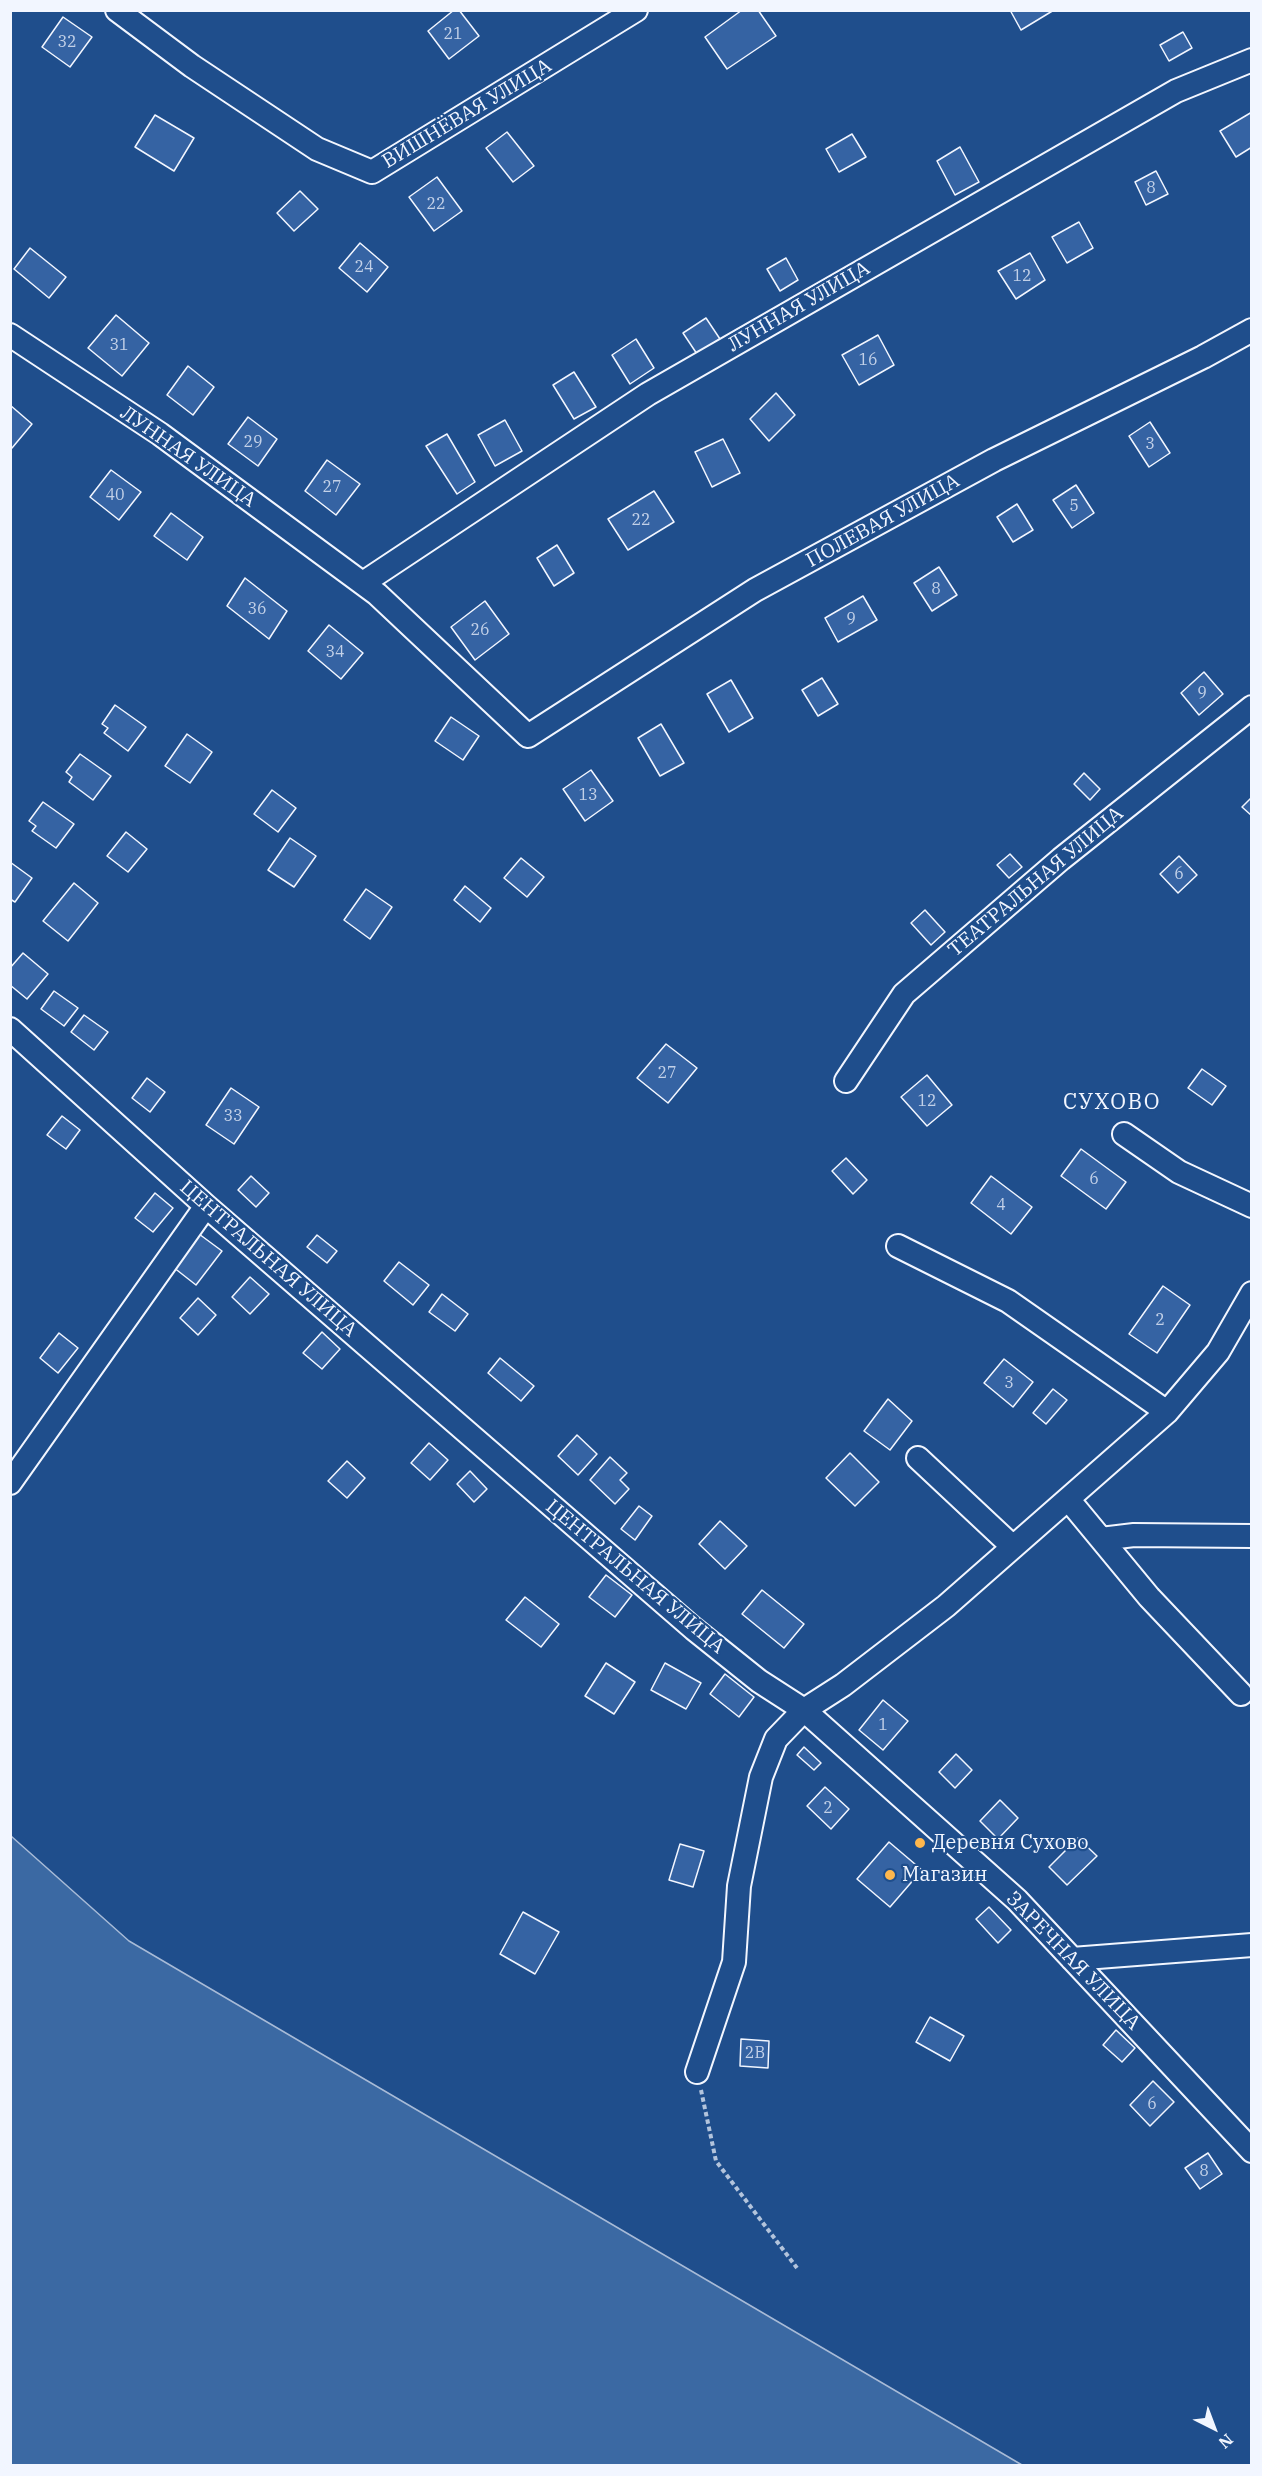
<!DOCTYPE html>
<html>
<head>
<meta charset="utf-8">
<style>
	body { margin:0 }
	#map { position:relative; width:1262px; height:2476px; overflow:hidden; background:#1f4e8c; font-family:"IBM Plex Serif",serif }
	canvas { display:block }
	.frame { position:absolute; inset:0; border:12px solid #f2f6ff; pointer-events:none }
	.north { position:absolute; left:1184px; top:2398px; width:60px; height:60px; -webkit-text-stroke:4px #1f4e8c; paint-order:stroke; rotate:138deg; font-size:16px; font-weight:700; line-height:24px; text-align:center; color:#f2f6ff }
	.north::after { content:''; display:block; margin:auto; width:21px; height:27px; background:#f2f6ff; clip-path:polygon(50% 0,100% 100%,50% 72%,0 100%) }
</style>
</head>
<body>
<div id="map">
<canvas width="1262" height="2476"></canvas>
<div class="frame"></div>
<div class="north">N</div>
</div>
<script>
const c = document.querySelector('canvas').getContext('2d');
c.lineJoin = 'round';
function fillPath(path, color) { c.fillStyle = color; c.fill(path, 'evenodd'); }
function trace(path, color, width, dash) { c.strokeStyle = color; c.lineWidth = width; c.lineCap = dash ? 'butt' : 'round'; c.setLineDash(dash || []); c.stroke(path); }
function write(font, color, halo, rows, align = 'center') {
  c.font = font + ' "IBM Plex Serif",serif'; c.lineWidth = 4.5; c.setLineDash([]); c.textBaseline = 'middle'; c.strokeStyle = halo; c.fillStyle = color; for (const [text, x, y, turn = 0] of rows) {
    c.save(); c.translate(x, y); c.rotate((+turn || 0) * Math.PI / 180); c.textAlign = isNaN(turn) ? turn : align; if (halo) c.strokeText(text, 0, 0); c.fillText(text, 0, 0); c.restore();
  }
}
const water = new Path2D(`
	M11,1836l118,105 893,524h-1011z`);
fillPath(water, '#3b69a3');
trace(water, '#a8bbd7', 1.5);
const building = new Path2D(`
	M454,10h5l20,26 -30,23 -21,-28z
	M742,10h16l18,26 -49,33 -22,-32z
	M1010,10h44l-33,20z
	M63,17l29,20 -22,30 -28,-20z
	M1183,32l9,16 -23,13 -9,-16z
	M1252,112v35l-16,10 -16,-26z
	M155,115l39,23 -20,33 -39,-24z
	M507,132l27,34 -21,16 -27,-34z
	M852,134l14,23 -27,15 -13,-23z
	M960,147l19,35 -24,13 -18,-34z
	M1156,171l12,23 -22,11 -11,-23z
	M437,177l25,34 -28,20 -25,-34z
	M300,191l18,18 -24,22 -17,-18z
	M1079,222l14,26 -26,15 -15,-26z
	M360,243l28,24 -21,25 -28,-24z
	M30,248l36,29 -17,21 -35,-29z
	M1030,253l15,27 -29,19 -18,-28z
	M786,258l12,22 -18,11 -13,-22z
	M116,315l33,28 -27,33 -34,-28z
	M706,318l14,21 -23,15 -14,-21z
	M878,335l16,30 -35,20 -17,-30z
	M636,339l18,29 -24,16 -18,-29z
	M188,366l26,21 -21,28 -26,-20z
	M574,372l22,35 -22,12 -21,-34z
	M776,393l19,22 -26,26 -19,-22z
	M10,405l22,19 -20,24 -2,-1z
	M248,417l29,22 -19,27 -30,-22z
	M505,420l17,31 -27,15 -17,-31z
	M1150,422l20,31 -21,14 -20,-31z
	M447,434l28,48 -18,12 -31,-48z
	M723,439l17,34 -28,14 -17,-35z
	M327,460l33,24 -24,31 -31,-24z
	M111,470l30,22 -22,28 -29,-23z
	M1076,485l18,28 -22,15 -19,-28z
	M654,491l20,31 -46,28 -20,-31z
	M1017,504l16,26 -20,12 -16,-25z
	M171,513l32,24 -16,23 -33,-24z
	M557,545l17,28 -20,13 -17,-28z
	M939,567l18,28 -25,16 -18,-28z
	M245,578l42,33 -18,28 -42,-33z
	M863,596l14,24 -39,22 -13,-24z
	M485,601l24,33 -34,26 -24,-33z
	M329,625l34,28 -22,26 -33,-28z
	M1204,672l19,22 -24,21 -18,-22z
	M822,678l16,26 -20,12 -16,-26z
	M731,680l22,38 -24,14 -22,-38z
	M115,705l31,22 -18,24 -24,-18 4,-5 -6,-4z
	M451,717l28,19 -16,24 -28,-19z
	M661,724l23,39 -24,13 -22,-38z
	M187,734l25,18 -22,31 -25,-17z
	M80,754l31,22 -18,24 -24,-18 3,-5 -6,-5z
	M591,770l22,31 -28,20 -22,-32z
	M1084,773l16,16 -10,11 -16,-16z
	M272,790l24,18 -18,24 -24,-18z
	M1252,797v19l-10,-9z
	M43,802l31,22 -18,24 -24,-17 4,-5 -7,-5z
	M126,832l21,17 -19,23 -21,-16z
	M290,838l26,18 -22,31 -26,-17z
	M1010,854l12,13 -13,11 -12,-13z
	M1179,856l18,19 -19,18 -18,-19z
	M521,858l23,19 -17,20 -23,-19z
	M10,862l22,16 -17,24 -5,-3z
	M74,883l24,20 -30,38 -25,-20z
	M465,886l26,22 -11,14 -26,-22z
	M366,889l26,18 -22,32 -26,-19z
	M925,910l20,22 -14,13 -20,-22z
	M23,953l25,21 -21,25 -17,-14v-17z
	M54,991l24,17 -14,18 -23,-17z
	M84,1015l24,17 -14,18 -23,-18z
	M666,1044l31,24 -29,35 -31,-25z
	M1202,1069l24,17 -14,19 -24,-17z
	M927,1075l25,30 -25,21 -26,-29z
	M147,1078l18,14 -15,20 -18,-14z
	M231,1088l28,19 -25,37 -28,-19z
	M62,1116l18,14 -14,19 -19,-14z
	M1081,1149l45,33 -20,27 -45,-33z
	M846,1158l21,22 -14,14 -21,-23z
	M251,1176l18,17 -13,14 -18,-17z
	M991,1176l41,31 -21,27 -40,-31z
	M155,1193l18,15 -20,24 -18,-14z
	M199,1234l23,17 -26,34 -23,-18z
	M317,1235l20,16 -10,12 -20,-16z
	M399,1262l30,23 -16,20 -29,-24z
	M250,1277l19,17 -19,20 -18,-17z
	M1163,1286l27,19 -33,48 -28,-19z
	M442,1294l26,20 -13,17 -26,-19z
	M198,1298l18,17 -18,20 -18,-17z
	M322,1332l18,17 -18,20 -19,-16z
	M59,1333l19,15 -20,25 -18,-15z
	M500,1358l34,28 -13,15 -33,-28z
	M1004,1359l29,23 -20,25 -29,-24z
	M1053,1389l14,11 -21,24 -13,-11z
	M888,1399l24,22 -22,29 -26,-19z
	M577,1435l20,19 -19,21 -20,-19z
	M429,1443l19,17 -18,20 -19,-17z
	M850,1453l29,29 -24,24 -29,-28z
	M610,1457l17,16 -7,7 9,9 -14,15 -25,-24z
	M347,1461l18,17 -18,20 -19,-17z
	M470,1471l17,18 -13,13 -17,-18z
	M639,1506l13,10 -17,24 -14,-11z
	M720,1521l27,25 -22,23 -26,-25z
	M606,1575l26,20 -17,22 -26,-20z
	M762,1590l42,34 -20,24 -42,-34z
	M525,1597l34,27 -18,23 -35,-27z
	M606,1663l29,19 -21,32 -29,-18z
	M665,1663l36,20 -15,26 -35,-19z
	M725,1674l29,23 -15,20 -29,-23z
	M883,1700l25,21 -25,29 -24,-20z
	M804,1747l17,16 -7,7 -17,-15z
	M956,1754l16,16 -17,18 -16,-16z
	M825,1787l24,22 -18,20 -24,-23z
	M1000,1800l18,18 -20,21 -18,-18z
	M1078,1838l19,18 -30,29 -18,-18z
	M889,1842l33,28 -32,37 -33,-28z
	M680,1844l24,7 -11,36 -24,-7z
	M989,1907l22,23 -13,13 -22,-24z
	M523,1912l36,20 -24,42 -35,-20z
	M930,2017l34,19 -14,25 -34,-19z
	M1116,2030l19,18 -13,14 -19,-17z
	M741,2039l28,2 -1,27 -28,-2z
	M1153,2081l21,21 -24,24 -20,-21z
	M1208,2153l14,21 -22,15 -15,-21z`);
fillPath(building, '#3563a3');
trace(building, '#f2f6ff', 1.5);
const minor = new Path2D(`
	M117,10l75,56 125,83 55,23 264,-162
	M10,335l150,99 217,160 151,142 227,-146 239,-130 209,-103 49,-27
	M363,583l285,-189 528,-303 76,-31
	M10,1029l196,177 488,423 65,52 45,29 213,190 235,251
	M846,1081l58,-87 157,-135 191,-152
	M1124,1134l55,38 73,34
	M898,1246l110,55 159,111
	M918,1458l95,89
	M10,1483l196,-277
	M1068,1499l81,98 92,97
	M1101,1539l33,-4 118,1
	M1072,1959l180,-14
	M697,2072l37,-110 5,-76 22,-109 15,-38 28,-29 39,-25 103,-79 221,-194 51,-60 34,-59`);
trace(minor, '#f2f6ff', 26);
trace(new Path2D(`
	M701,2090l15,71 81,107`), '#b3c4dc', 4, [4.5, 3]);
trace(minor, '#1f4e8c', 22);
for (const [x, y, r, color] of [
	[920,1843,6,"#ffb74d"],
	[890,1875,6,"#ffb74d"]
]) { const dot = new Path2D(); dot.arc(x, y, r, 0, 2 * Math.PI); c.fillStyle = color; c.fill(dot); trace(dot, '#1f4e8c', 2); }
write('16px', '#c3d1e8', null, [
	["21",453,34],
	["32",67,42],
	["8",1151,188],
	["22",436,204],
	["24",364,267],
	["12",1022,276],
	["31",119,345],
	["16",868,360],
	["29",253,442],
	["3",1150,444],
	["27",332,487],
	["40",115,495],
	["5",1074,506],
	["22",641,520],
	["8",936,589],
	["36",257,609],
	["9",851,619],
	["26",480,630],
	["34",335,652],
	["9",1202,693],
	["13",588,795],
	["6",1179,874],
	["27",667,1073],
	["12",927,1101],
	["33",233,1116],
	["6",1094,1179],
	["4",1001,1205],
	["2",1160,1320],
	["3",1009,1383],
	["1",883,1725],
	["2",828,1808],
	["2В",755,2053],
	["6",1152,2104],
	["8",1204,2171]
]);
write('20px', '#f2f6ff', '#1f4e8c', [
	["ВИШНЁВАЯ УЛИЦА",467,114,-31],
	["ЛУННАЯ УЛИЦА",799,307,-30],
	["ЛУННАЯ УЛИЦА",188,457,35],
	["ПОЛЕВАЯ УЛИЦА",883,521,-29],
	["ТЕАТРАЛЬНАЯ УЛИЦА",1036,882,-40],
	["ЦЕНТРАЛЬНАЯ УЛИЦА",268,1259,41],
	["ЦЕНТРАЛЬНАЯ УЛИЦА",635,1577,40],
	["ЗАРЕЧНАЯ УЛИЦА",1073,1961,46]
]);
write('20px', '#f2f6ff', '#1f4e8c', [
	["Деревня Сухово",932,1843],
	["Магазин",902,1875]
], 'left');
c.letterSpacing = '1.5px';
write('22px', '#f2f6ff', '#1f4e8c', [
	["СУХОВО",1112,1103]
]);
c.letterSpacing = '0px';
</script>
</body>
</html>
